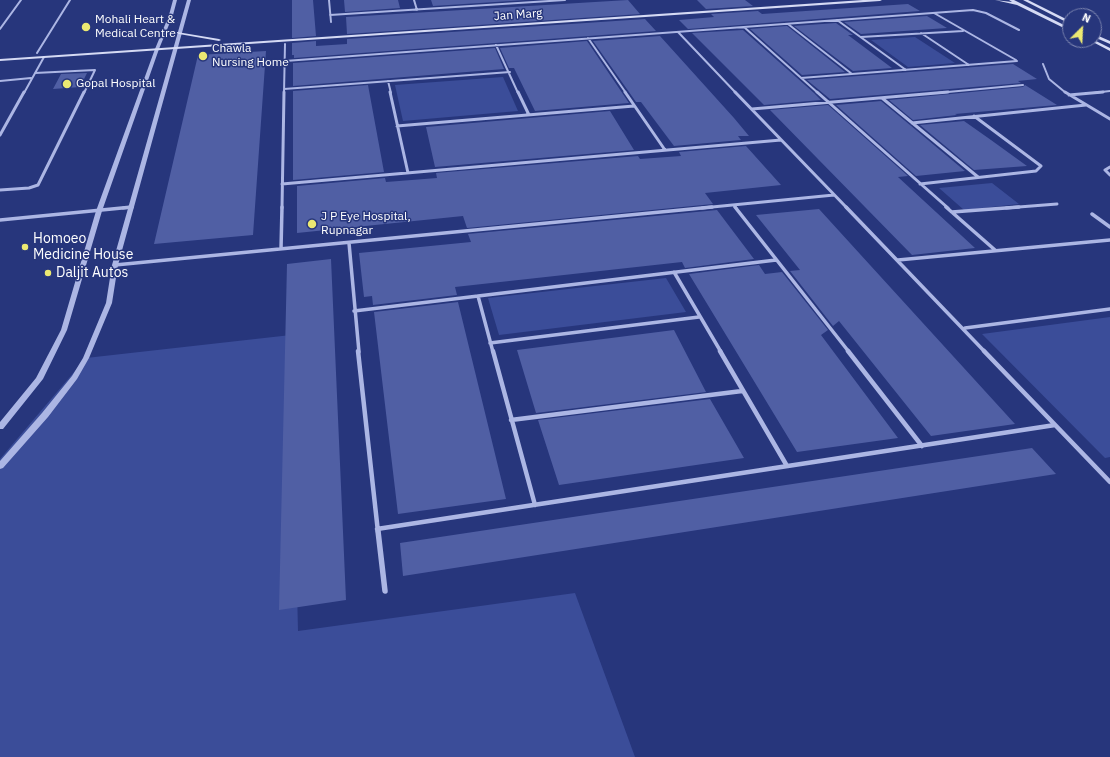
<!DOCTYPE html>
<html>
<head>
<meta charset="utf-8">
<style>
	body { margin:0 }
	#map { position:relative; width:1110px; height:757px; overflow:hidden; background:#27367c; font-family:"IBM Plex Sans",sans-serif }
	canvas { display:block }
	.north { position:absolute; left:1062px; top:8px; width:40px; height:40px; box-sizing:border-box; background:#27367c; border:1px solid #7d86b0; border-radius:50%; rotate:24deg; font-size:11px; font-weight:700; line-height:16px; text-align:center; color:#fff }
	.north::after { content:''; display:block; margin:auto; width:14px; height:18px; background:#ece972; clip-path:polygon(50% 0,100% 100%,50% 72%,0 100%) }
</style>
</head>
<body>
<div id="map">
<canvas width="1110" height="757"></canvas>
<div class="north">N</div>
</div>
<script>
const c = document.querySelector('canvas').getContext('2d');
c.lineJoin = 'round';
function fillPath(path, color) { c.fillStyle = color; c.fill(path, 'evenodd'); }
function trace(path, color, width, dash) { c.strokeStyle = color; c.lineWidth = width; c.lineCap = dash ? 'butt' : 'round'; c.setLineDash(dash || []); c.stroke(path); }
function write(font, color, halo, rows, align = 'center') {
  c.font = font + ' "IBM Plex Sans",sans-serif'; c.lineWidth = 3; c.setLineDash([]); c.textBaseline = 'middle'; c.strokeStyle = halo; c.fillStyle = color; for (const [text, x, y, turn = 0] of rows) {
    c.save(); c.translate(x, y); c.rotate((+turn || 0) * Math.PI / 180); c.textAlign = isNaN(turn) ? turn : align; if (halo) c.strokeText(text, 0, 0); c.fillText(text, 0, 0); c.restore();
  }
}
fillPath(new Path2D(`
	M915,37l40,26 -47,4 -37,-27z
	M503,77l15,34 -115,10 -8,-36z
	M992,183l27,21 -55,6 -25,-22z
	M666,278l20,34 -187,23 -11,-37z
	M1110,317v140l-5,1 -123,-124z
	M291,335l7,296 277,-38 60,164h-635v-298l86,-101z`), '#3b4d99');
fillPath(new Path2D(`
	M292,0h21l3,36 -24,2z
	M344,0h54l2,8 -55,4z
	M431,0h95l-93,6z
	M628,0l12,14 -293,20 -1,-17z
	M697,0h48l8,6 -47,3z
	M908,4l12,7 -232,18 -9,-9 35,-3 -3,-3 47,-3 4,3z
	M927,16l20,12 -86,6 -17,-12z
	M645,19l11,12 -362,27v-3h-2v-12l24,-2v5l31,-2v-5z
	M836,23l17,12h-5l44,33 -39,3 -59,-45z
	M787,26l58,46 -43,3 -52,-46z
	M743,30l71,63 7,7 -57,5 -72,-72z
	M660,36l74,82 15,18h-11l3,4 -67,6 -33,-44h-5l-43,-61z
	M587,41l42,62 -94,8 -21,-43h-5l-9,-20z
	M495,48l9,21 -211,17v-23z
	M266,51l-13,184 -99,9 44,-189z
	M1013,64l24,15 -19,2 3,2 -191,16 -23,-19z
	M87,73l-7,14 -27,2 8,-15z
	M368,85l16,87 -91,8v-89z
	M1025,85l32,20 -102,9 2,1 -44,5 -24,-20 134,-13z
	M881,101l29,24 55,46 -49,5 -80,-71z
	M828,105l80,71 -10,1 77,71 -63,7 -142,-145z
	M610,111l24,39 -199,17 -9,-40z
	M964,121l27,19 36,26 -53,4 -54,-45z
	M746,146l35,39 -76,8 8,11 -246,24 -4,-12 -166,17v-47l88,-8 1,4 13,-1 38,-3 -1,-5 202,-17 2,3 41,-3 -2,-4z
	M819,209l51,56 145,159 -84,12 -92,-115 -6,5 -43,-55 10,-1 -44,-55z
	M717,210l37,49 -69,9 -3,-6 -227,25 2,8 -84,10 -1,-9 -8,1 -5,-44 112,-11 -3,-8z
	M331,259l15,341 -67,10 8,-346z
	M759,265l6,9 17,-2 46,58 -7,5 77,103 -101,14 -108,-178z
	M458,302l48,197 -108,15 -24,-202z
	M674,330l32,62 -170,21 -19,-63z
	M710,399l34,59 -185,27 -21,-65z
	M1032,448l24,26 -653,102 -3,-33z`), '#505fa4');
trace(new Path2D(`
	M329,0l2,22
	M414,0l3,10
	M934,13l82,47
	M330,15l235,-15
	M837,20l69,50
	M788,24l64,50
	M744,27l74,66
	M0,29l21,-29
	M678,32l58,61
	M921,33l48,32
	M861,37l102,-6
	M588,38l38,55
	M496,45l22,48
	M37,53l33,-53
	M285,61l688,-51 13,3 33,17
	M1043,64l6,15 17,14
	M35,73l60,-3 -11,23
	M801,78l216,-17
	M0,81l31,-3
	M388,81l3,12
	M284,89l226,-17
	M24,93l20,-36
	M284,93l1,-49
	M937,93l86,-8
	M1093,93l17,-2`), '#acb6e4', 2);
trace(new Path2D(`
	M390,92l18,81
	M518,92l11,23
	M625,92l40,58
	M735,92l112,116
	M817,92l131,116
	M1065,92l45,27
	M1069,95l34,-3
	M882,98l96,79
	M752,109l196,-17
	M912,123l174,-18
	M397,126l237,-20
	M0,135l24,-43
	M1110,167l-5,3 5,5
	M282,184l499,-44
	M920,184l116,-13 5,-5 -67,-50
	M0,190l29,-2 9,-3 46,-93
	M734,205l2,3
	M123,208l9,-1
	M282,208l2,-116
	M702,208l132,-13
	M1006,208l51,-4`), '#acb6e4', 3);
trace(new Path2D(`
	M735,207l114,145
	M846,207l139,145
	M946,207l49,43
	M952,212l67,-5
	M1092,214l18,13
	M0,220l132,-13
	M349,243l10,109
	M281,249l1,-42
	M898,260l212,-20
	M115,265l597,-58
	M674,272l47,80
	M478,296l15,56
	M354,311l422,-51
	M965,328l145,-19
	M490,343l209,-26`), '#acb6e4', 3.5);
trace(new Path2D(`
	M358,351l20,181
	M493,351l42,154
	M720,351l67,115
	M848,351l74,95
	M984,351l126,131
	M511,420l231,-29
	M377,529l678,-104`), '#acb6e4', 4.5);
trace(new Path2D(`
	M378,531l7,60`), '#acb6e4', 5.5);
fillPath(new Path2D(`
	M173,0h4l-4,15 -14,34 -57,162 -35,119 -24,49 -40,50h-3v-7l36,-44 25,-48 35,-119 59,-162 14,-34z
	M187,0h4l-73,265 -6,38 -23,55 -12,21 -29,38 -45,51 -3,1v-8l42,-48 30,-37 11,-18 23,-55 6,-38z`), '#acb6e4');
fillPath(new Path2D(`
	M863,0h19l-2,1 -880,60v-2z
	M995,0l17,2 -3,-2h5l56,28v3l-53,-26z
	M1023,0h5l42,21v3z
	M177,32l42,7 2,1 -2,1 -40,-7 -2,-1z
	M1094,34l16,7v3l-16,-7z
	M1089,40h5l16,8v3z`), '#d5daf4');
for (const [x, y, r, color] of [
	[86,27,5,"#ece972"],
	[203,56,5,"#ece972"],
	[67,84,5,"#ece972"],
	[312,224,5,"#ece972"],
	[25,247,4,"#ece972"],
	[48,273,4,"#ece972"]
]) { const dot = new Path2D(); dot.arc(x, y, r, 0, 2 * Math.PI); c.fillStyle = color; c.fill(dot); trace(dot, '#27367c', 1.5); }
write('12px', '#fff', '#27367c', [
	["Jan Marg",518,15,-4]
]);
write('12px', '#fff', '#27367c', [
	["Mohali Heart &",95,20],
	["Medical Centre",95,34],
	["Chawla",212,49],
	["Nursing Home",212,63],
	["Gopal Hospital",76,84],
	["J P Eye Hospital,",321,217],
	["Rupnagar",321,231]
], 'left');
write('14px', '#fff', '#27367c', [
	["Homoeo",33,239],
	["Medicine House",33,255],
	["Daljit Autos",56,273]
], 'left');
</script>
</body>
</html>
